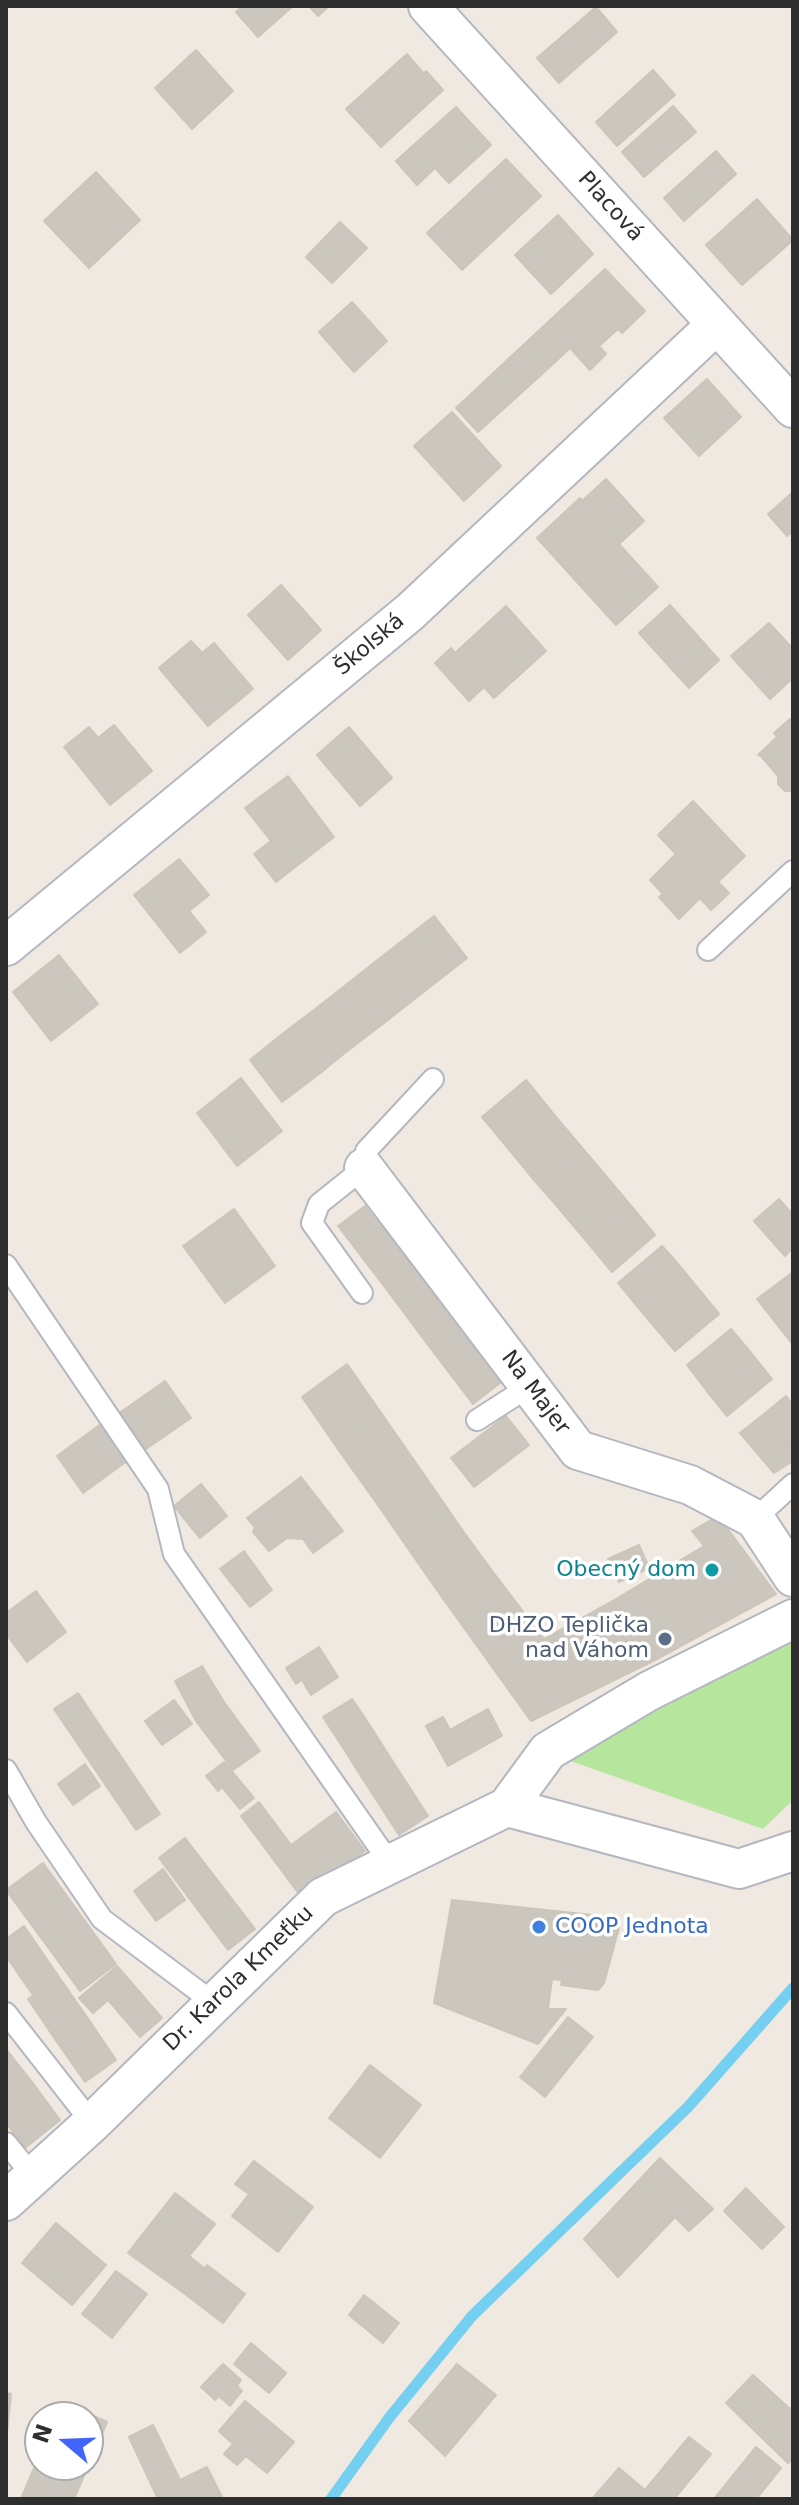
<!DOCTYPE html>
<html>
<head>
<meta charset="utf-8">
<style>
	body { margin:0 }
	#map { position:relative; width:799px; height:2505px; overflow:hidden; background:#efe9e1; font-family:"DejaVu Sans",sans-serif }
	canvas { display:block }
	.frame { position:absolute; inset:0; border:8px solid #2e2e2e; pointer-events:none }
	.north { position:absolute; left:24px; top:2401px; width:80px; height:80px; box-sizing:border-box; background:#fff; border:2px solid #ababab; border-radius:50%; rotate:289deg; font-size:22px; font-weight:700; line-height:32px; text-align:center; color:#2e2e2e }
	.north::after { content:''; display:block; margin:auto; width:28px; height:36px; background:#4264fb; clip-path:polygon(50% 0,100% 100%,50% 72%,0 100%) }
</style>
</head>
<body>
<div id="map">
<canvas width="799" height="2505"></canvas>
<div class="frame"></div>
<div class="north">N</div>
</div>
<script>
const c = document.querySelector('canvas').getContext('2d');
c.lineJoin = 'round';
function fillPath(path, color) { c.fillStyle = color; c.fill(path, 'evenodd'); }
function trace(path, color, width, dash) { c.strokeStyle = color; c.lineWidth = width; c.lineCap = dash ? 'butt' : 'round'; c.setLineDash(dash || []); c.stroke(path); }
function write(font, color, halo, rows, align = 'center') {
  c.font = font + ' "DejaVu Sans",sans-serif'; c.lineWidth = 7; c.setLineDash([]); c.textBaseline = 'middle'; c.strokeStyle = halo; c.fillStyle = color; for (const [text, x, y, turn = 0] of rows) {
    c.save(); c.translate(x, y); c.rotate((+turn || 0) * Math.PI / 180); c.textAlign = isNaN(turn) ? turn : align; if (halo) c.strokeText(text, 0, 0); c.fillText(text, 0, 0); c.restore();
  }
}
fillPath(new Path2D(`
	M793,1635v165l-30,29 -195,-69z`), '#b6e59e');
trace(new Path2D(`
	M331,2499l58,-81 83,-102 216,-209 105,-119`), '#75cff0', 11);
const building = new Path2D(`
	M243,6h50l-35,31 -22,-25z
	M309,6h20l-11,10z
	M596,7l21,25 -58,51 -22,-25z
	M196,50l37,41 -41,38 -37,-41z
	M407,54l17,20 2,-3 17,19 -62,57 -35,-38z
	M653,70l22,25 -58,51 -21,-24z
	M673,106l23,26 -52,45 -22,-25z
	M456,107l35,38 -42,38 -14,-15 -18,17 -21,-24z
	M716,151l20,23 -52,47 -20,-23z
	M506,159l35,37 -79,74 -35,-37z
	M96,172l44,48 -51,48 -45,-47z
	M757,199l36,41 -51,45 -36,-40z
	M558,215l35,39 -42,40 -36,-39z
	M340,222l27,26 -35,35 -26,-26z
	M605,269l40,42 -23,22 -4,-4 -19,17 7,8 -16,16 -20,-22 -29,27 -23,-25z
	M352,302l35,39 -33,31 -35,-40z
	M518,350l23,25 -63,57 -22,-24z
	M707,379l34,38 -42,39 -35,-38z
	M452,412l49,54 -37,35 -50,-55z
	M606,479l38,42 -25,23 39,43 -42,38 -79,-87 43,-40 2,3z
	M793,492v39l-6,5 -19,-22z
	M281,585l40,45 -33,30 -40,-45z
	M670,605l49,55 -30,28 -50,-55z
	M506,606l40,45 -52,47 -10,-11 -15,14 -34,-38 16,-15 4,5z
	M769,623l24,26v29l-23,21 -39,-43z
	M191,641l11,12 12,-10 39,46 -45,37 -49,-58z
	M790,719l3,3v69h-8l-7,-7v-8l-17,-20 -3,-1 19,-18 -3,-4z
	M114,725l38,46 -42,34 -46,-58 25,-20 9,11z
	M349,727l43,51 -32,28 -43,-51z
	M288,776l46,61 -58,45 -22,-28 17,-13 -26,-33z
	M693,801l52,55 -27,26 11,11 -18,17 -11,-12 -21,21 -20,-22 4,-3 -13,-14 26,-26 -18,-19z
	M179,859l30,36 -20,16 17,21 -26,21 -46,-58z
	M434,916l33,42 -46,36 -32,-43z
	M389,951l32,43 -46,36 -33,-42z
	M59,955l39,49 -47,37 -38,-49z
	M342,988l33,42 -29,22 -32,-42z
	M314,1010l32,42 -27,22 -33,-43z
	M286,1031l33,43 -37,28 -32,-42z
	M241,1078l41,53 -45,35 -40,-53z
	M526,1080l30,37 -44,36 -30,-36z
	M556,1117l22,26 -44,37 -22,-27z
	M578,1143l17,20 -44,36 -17,-19z
	M595,1163l42,50 -44,36 -42,-50z
	M779,1199l14,16v33l-8,8 -31,-35z
	M365,1206l46,59 -27,21 -46,-60z
	M234,1209l41,57 -50,37 -42,-57z
	M637,1213l18,22 -43,37 -19,-23z
	M662,1246l11,12 -45,37 -10,-12z
	M673,1258l24,29 -45,37 -24,-29z
	M411,1265l44,59 -27,21 -44,-59z
	M793,1272v73l-36,-46z
	M697,1287l22,27 -44,37 -23,-27z
	M455,1324l45,59 -27,21 -45,-59z
	M731,1329l21,25 -46,36 -19,-25z
	M752,1354l20,25 -45,37 -21,-26z
	M347,1364l39,56 -46,32 -38,-55z
	M165,1381l26,37 -48,33 -25,-37z
	M786,1396l7,9v45l-29,-36z
	M764,1414l29,36v11l-19,12 -34,-40z
	M506,1416l23,29 -55,42 -23,-29z
	M386,1420l39,56 -45,32 -40,-56z
	M101,1424l26,37 -44,32 -26,-37z
	M425,1476l38,55 -45,32 -38,-55z
	M301,1477l42,54 -30,22 -10,-14 -16,-1 -18,13 -16,-19 2,-5 -8,-9z
	M201,1484l26,32 -27,22 -26,-32z
	M718,1516l58,78 -121,66 -39,-61 88,-53 -12,-15z
	M463,1531l27,37 -46,32 -26,-37z
	M639,1545l10,23 -30,14 -11,-23z
	M244,1551l28,39 -22,17 -30,-38z
	M490,1568l54,71 72,-40 39,61 -124,61 -87,-121z
	M36,1591l30,41 -39,30 -21,-28v-21z
	M319,1647l19,30 -27,18 -9,-15 -6,4 -10,-16z
	M202,1666l22,36 -28,19 -21,-40z
	M78,1693l18,27 -23,17 -19,-28z
	M352,1699l15,22 -29,19 -15,-23z
	M174,1700l18,24 -30,21 -17,-24z
	M224,1702l36,49 -27,19 -37,-49z
	M488,1709l14,27 -54,30 -22,-40 17,-9 7,13z
	M96,1720l64,94 -24,16 -63,-93z
	M367,1721l28,44 -29,19 -28,-44z
	M224,1762l30,36 -14,11 -18,-22 -4,4 -12,-15z
	M85,1764l15,22 -27,19 -15,-21z
	M395,1765l33,51 -29,19 -33,-51z
	M259,1802l32,43 45,-33 29,39 -63,47 -61,-82z
	M185,1838l70,91 -27,21 -69,-92z
	M43,1863l73,101 -36,27 -74,-101z
	M163,1869l22,31 -29,21 -22,-30z
	M452,1900l159,17 8,11 -15,55 -6,7 -37,-5 1,-5 -10,-1 -4,30h18l-28,35 -104,-41z
	M24,1926l35,51 -26,18 -27,-39v-17z
	M117,1966l13,15 -37,32 -14,-15z
	M59,1977l30,43 -32,22 -29,-43z
	M130,1981l32,37 -22,19 -32,-37z
	M568,2017l25,20 -48,60 -25,-20z
	M89,2020l27,40 -31,22 -28,-40z
	M6,2049l26,33 -26,20z
	M370,2065l51,40 -41,53 -51,-40z
	M32,2082l28,38 -35,28 -19,-25v-21z
	M660,2158l53,51 -24,22 -14,-14 -57,60 -34,-38z
	M254,2161l59,46 -35,45 -46,-36 17,-22 -14,-10z
	M746,2188l38,39 -22,22 -38,-38z
	M175,2193l40,31 -26,32 15,12 -19,26 -57,-41z
	M56,2223l50,42 -34,40 -50,-42z
	M207,2265l38,29 -22,29 -38,-29z
	M116,2271l31,23 -35,44 -30,-24z
	M364,2295l35,28 -16,20 -34,-28z
	M251,2343l35,30 -17,20 -35,-29z
	M223,2364l18,16 -4,6 5,5 -12,15 -11,-10 -4,4 -14,-13z
	M457,2364l39,31 -51,61 -36,-35z
	M753,2375l37,34 3,-3v53l-5,4 -62,-60z
	M6,2393l5,1 -5,49z
	M245,2401l49,41 -27,31 -21,-17 -9,9 -13,-11 9,-10 -14,-13z
	M62,2402l45,20 -33,77h-53l19,-45v11h48v-48h-33z
	M153,2425l27,55 27,-13 16,32h-65l-29,-62z
	M689,2437l22,17 -37,45h-82l27,-31 26,22z
	M756,2447l25,21 -25,31h-42z`);
fillPath(building, '#cbc7bf');
trace(building, '#cbc5ba', 2);
const service = new Path2D(`
	M708,950l85,-79
	M6,1265l152,224 16,65 216,309
	M362,1293l-50,-70 7,-19 45,-36 2,-17 67,-72
	M477,1420l53,-34
	M755,1519l38,-35
	M6,1770l30,52 66,97 112,84
	M6,2013l86,110
	M6,2143l27,33`);
const minor = new Path2D(`
	M428,6l365,402
	M6,946l404,-334 307,-288
	M364,1168l214,282 112,35 65,34 38,58
	M507,1807l232,62 54,-18
	M6,2201l86,-78 231,-226 184,-90 41,-56 101,-60 144,-72`);
trace(service, '#b4b7c1', 24);
trace(minor, '#b4b7c1', 42);
trace(service, '#fff', 20);
trace(minor, '#fff', 38);
for (const [x, y, r, color] of [
	[712,1570,8,"#0f9aa8"],
	[665,1639,8,"#5c6f8a"],
	[539,1927,8,"#3f7fe0"]
]) { const dot = new Path2D(); dot.arc(x, y, r, 0, 2 * Math.PI); c.fillStyle = color; c.fill(dot); trace(dot, '#fff', 3); }
write('22px', '#2e2e2e', '#fff', [
	["Placová",610,207,48],
	["Školská",370,645,-40],
	["Na Majer",535,1393,53],
	["Dr. Karola Kmeťku",239,1979,-44]
]);
write('22px', '#0d838f', '#fff', [
	["Obecný dom",696,1570]
], 'right');
write('22px', '#4e5e75', '#fff', [
	["DHZO Teplička",649,1626],
	["nad Váhom",649,1651]
], 'right');
write('22px', '#366cbe', '#fff', [
	["COOP Jednota",555,1927]
], 'left');
</script>
</body>
</html>
